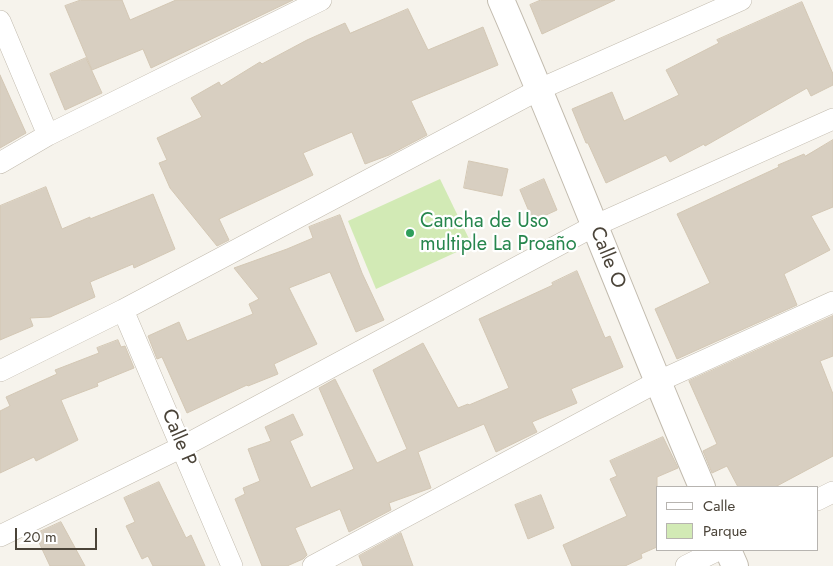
<!DOCTYPE html>
<html>
<head>
<meta charset="utf-8">
<style>
	body { margin:0 }
	#map { position:relative; width:833px; height:566px; overflow:hidden; background:#f6f3ec; font-family:Jost,sans-serif }
	canvas { display:block }
	.legend { position:absolute; left:656px; top:486px; width:162px; height:65px; box-sizing:border-box; background:#fff; border:1px solid #b7b4b0; margin:0; padding:6px 9px; list-style:none; font-size:15px; color:#4b4439 }
	.legend li { display:flex; align-items:center; gap:10px; height:25px }
	.legend b { width:25px; border:1px solid #b7b4b0 }
	.scale { position:absolute; left:15px; top:528px; width:82px; height:22px; box-sizing:border-box; border:2px solid #4b4439; border-top:0; padding-left:6px; font-size:15px; line-height:18px; white-space:nowrap; color:#4b4439; -webkit-text-stroke:4px #fff; paint-order:stroke }
</style>
</head>
<body>
<div id="map">
<canvas width="833" height="566"></canvas>
<ul class="legend">
<li><b style="height:6px;background:#fff"></b>Calle</li>
<li><b style="height:14px;background:#d2eab5"></b>Parque</li>
</ul>
<div class="scale">20 m</div>
</div>
<script>
const c = document.querySelector('canvas').getContext('2d');
c.lineJoin = 'round';
function fillPath(path, color) { c.fillStyle = color; c.fill(path, 'evenodd'); }
function trace(path, color, width, dash) { c.strokeStyle = color; c.lineWidth = width; c.lineCap = dash ? 'butt' : 'round'; c.setLineDash(dash || []); c.stroke(path); }
function write(font, color, halo, rows, align = 'center') {
  c.font = font + ' Jost,sans-serif'; c.lineWidth = 4.5; c.setLineDash([]); c.textBaseline = 'middle'; c.strokeStyle = halo; c.fillStyle = color; for (const [text, x, y, turn = 0] of rows) {
    c.save(); c.translate(x, y); c.rotate((+turn || 0) * Math.PI / 180); c.textAlign = isNaN(turn) ? turn : align; if (halo) c.strokeText(text, 0, 0); c.fillText(text, 0, 0); c.restore();
  }
}
fillPath(new Path2D(`
	M440,179l32,66 -96,44 -28,-68z`), '#d2eab5');
const building = new Path2D(`
	M81,0h41l8,20 46,-20h117l-142,68 -8,-19 -51,21 -27,-64z
	M541,0h74l-73,34 -12,-29z
	M802,2l31,72v11l-22,11 -4,-8 -102,58 -1,-2 -34,18 -4,-7 -60,28 -18,-40h-2l-14,-34 40,-17 12,29 55,-26 -13,-25 53,-27 -2,-3z
	M408,9l20,41 55,-23 15,38 -87,36 16,34 -38,20 -24,9 -13,-32 -49,21 10,22 -94,44 10,21 -12,6 -47,-58 -11,-25 8,-3 -10,-22 45,-21 -11,-19 28,-16 2,4 39,-24 2,2 45,-24 38,-17 5,10z
	M86,58l16,35 -37,17 -15,-36z
	M0,75l26,58 -26,15z
	M833,140v67l-22,9 19,34 -46,24 13,31 -120,54 -22,-50 55,-26 -33,-69 102,-47 -1,-2 26,-11 1,2z
	M469,161l39,8 -6,27 -38,-8z
	M544,179l13,31 -24,11 -13,-31z
	M46,187l16,42 28,-12v2l63,-25 22,55 -41,19 -1,-4 -43,18 5,15 -45,20 -20,1 3,8 -33,14v-134z
	M340,215l22,58 22,47 -28,12 -26,-60 -41,16 28,56 -43,20 4,10 -30,12 -1,-1 -60,28 -25,-56 -5,2 -9,-23 31,-14 8,19 66,-27 -4,-10 10,-5 -25,-31 53,-19 26,-11 -4,-11z
	M577,271l28,67 5,-2 13,31 -52,22 6,14 -45,19 5,10 -41,20 -12,-28 -66,28 13,36 -42,15 2,7 -42,22 -9,-23 -45,19 12,27 -4,4 -16,7h-25l-27,-67 10,-5 -2,-6 17,-7 -12,-32 23,-8 -6,-14 28,-13 10,21 -13,6 21,47 43,-19 -35,-81 16,-9 42,84 30,-14 -34,-79 50,-27 35,65 10,-4 1,1 40,-17 -30,-69 74,-34 -1,-2z
	M833,316v40l-13,5 13,33v62l-58,31h-37l-11,-21 -15,7 -9,-22 14,-7 -28,-63z
	M118,340l3,7 4,-1 9,22 -37,15 1,3 -37,14 17,40 -42,21 -2,-4 -34,16v-62l10,-5 -4,-9 51,-23 -2,-4 44,-17 -2,-5z
	M663,437l15,31 -21,9v70l-16,7 1,4 -17,8h-53l-9,-21 64,-29 -17,-37 7,-3 -7,-15z
	M159,482l27,56 5,-3 14,31h-52l-5,-10 -6,3 -16,-33 9,-4 -11,-24z
	M541,495l13,33 -26,11 -13,-34z
	M61,522l24,44h-35l-15,-32z
	M401,533l12,33h-50l-4,-10z`);
fillPath(building, '#d8cfc1');
trace(building, '#d3c7b4', 1);
const minor = new Path2D(`
	M0,21l48,114
	M0,163l48,-28 273,-135
	M123,310l109,256
	M0,371l123,-61 417,-221 201,-89
	M817,500l16,-8
	M0,536l182,-89 412,-221 239,-107
	M313,566l344,-184 176,-80
	M686,566l32,-16`);
const tertiary = new Path2D(`
	M501,0c70,161 132,326 201,487
	M728,550l7,16`);
trace(minor, '#c2bbae', 22);
trace(tertiary, '#c2bbae', 28);
trace(minor, '#fff', 21);
trace(tertiary, '#fff', 26);
for (const [x, y, r, color] of [
	[410,233,5,"#2e9e5b"]
]) { const dot = new Path2D(); dot.arc(x, y, r, 0, 2 * Math.PI); c.fillStyle = color; c.fill(dot); trace(dot, '#fff', 2); }
write('20px', '#27864d', '#fff', [
	["Cancha de Uso",420,222],
	["multiple La Proaño",420,245]
], 'left');
write('20px', '#4b4439', '#fff', [
	["Calle O",607,258,68],
	["Calle P",178,438,67]
]);
</script>
</body>
</html>
